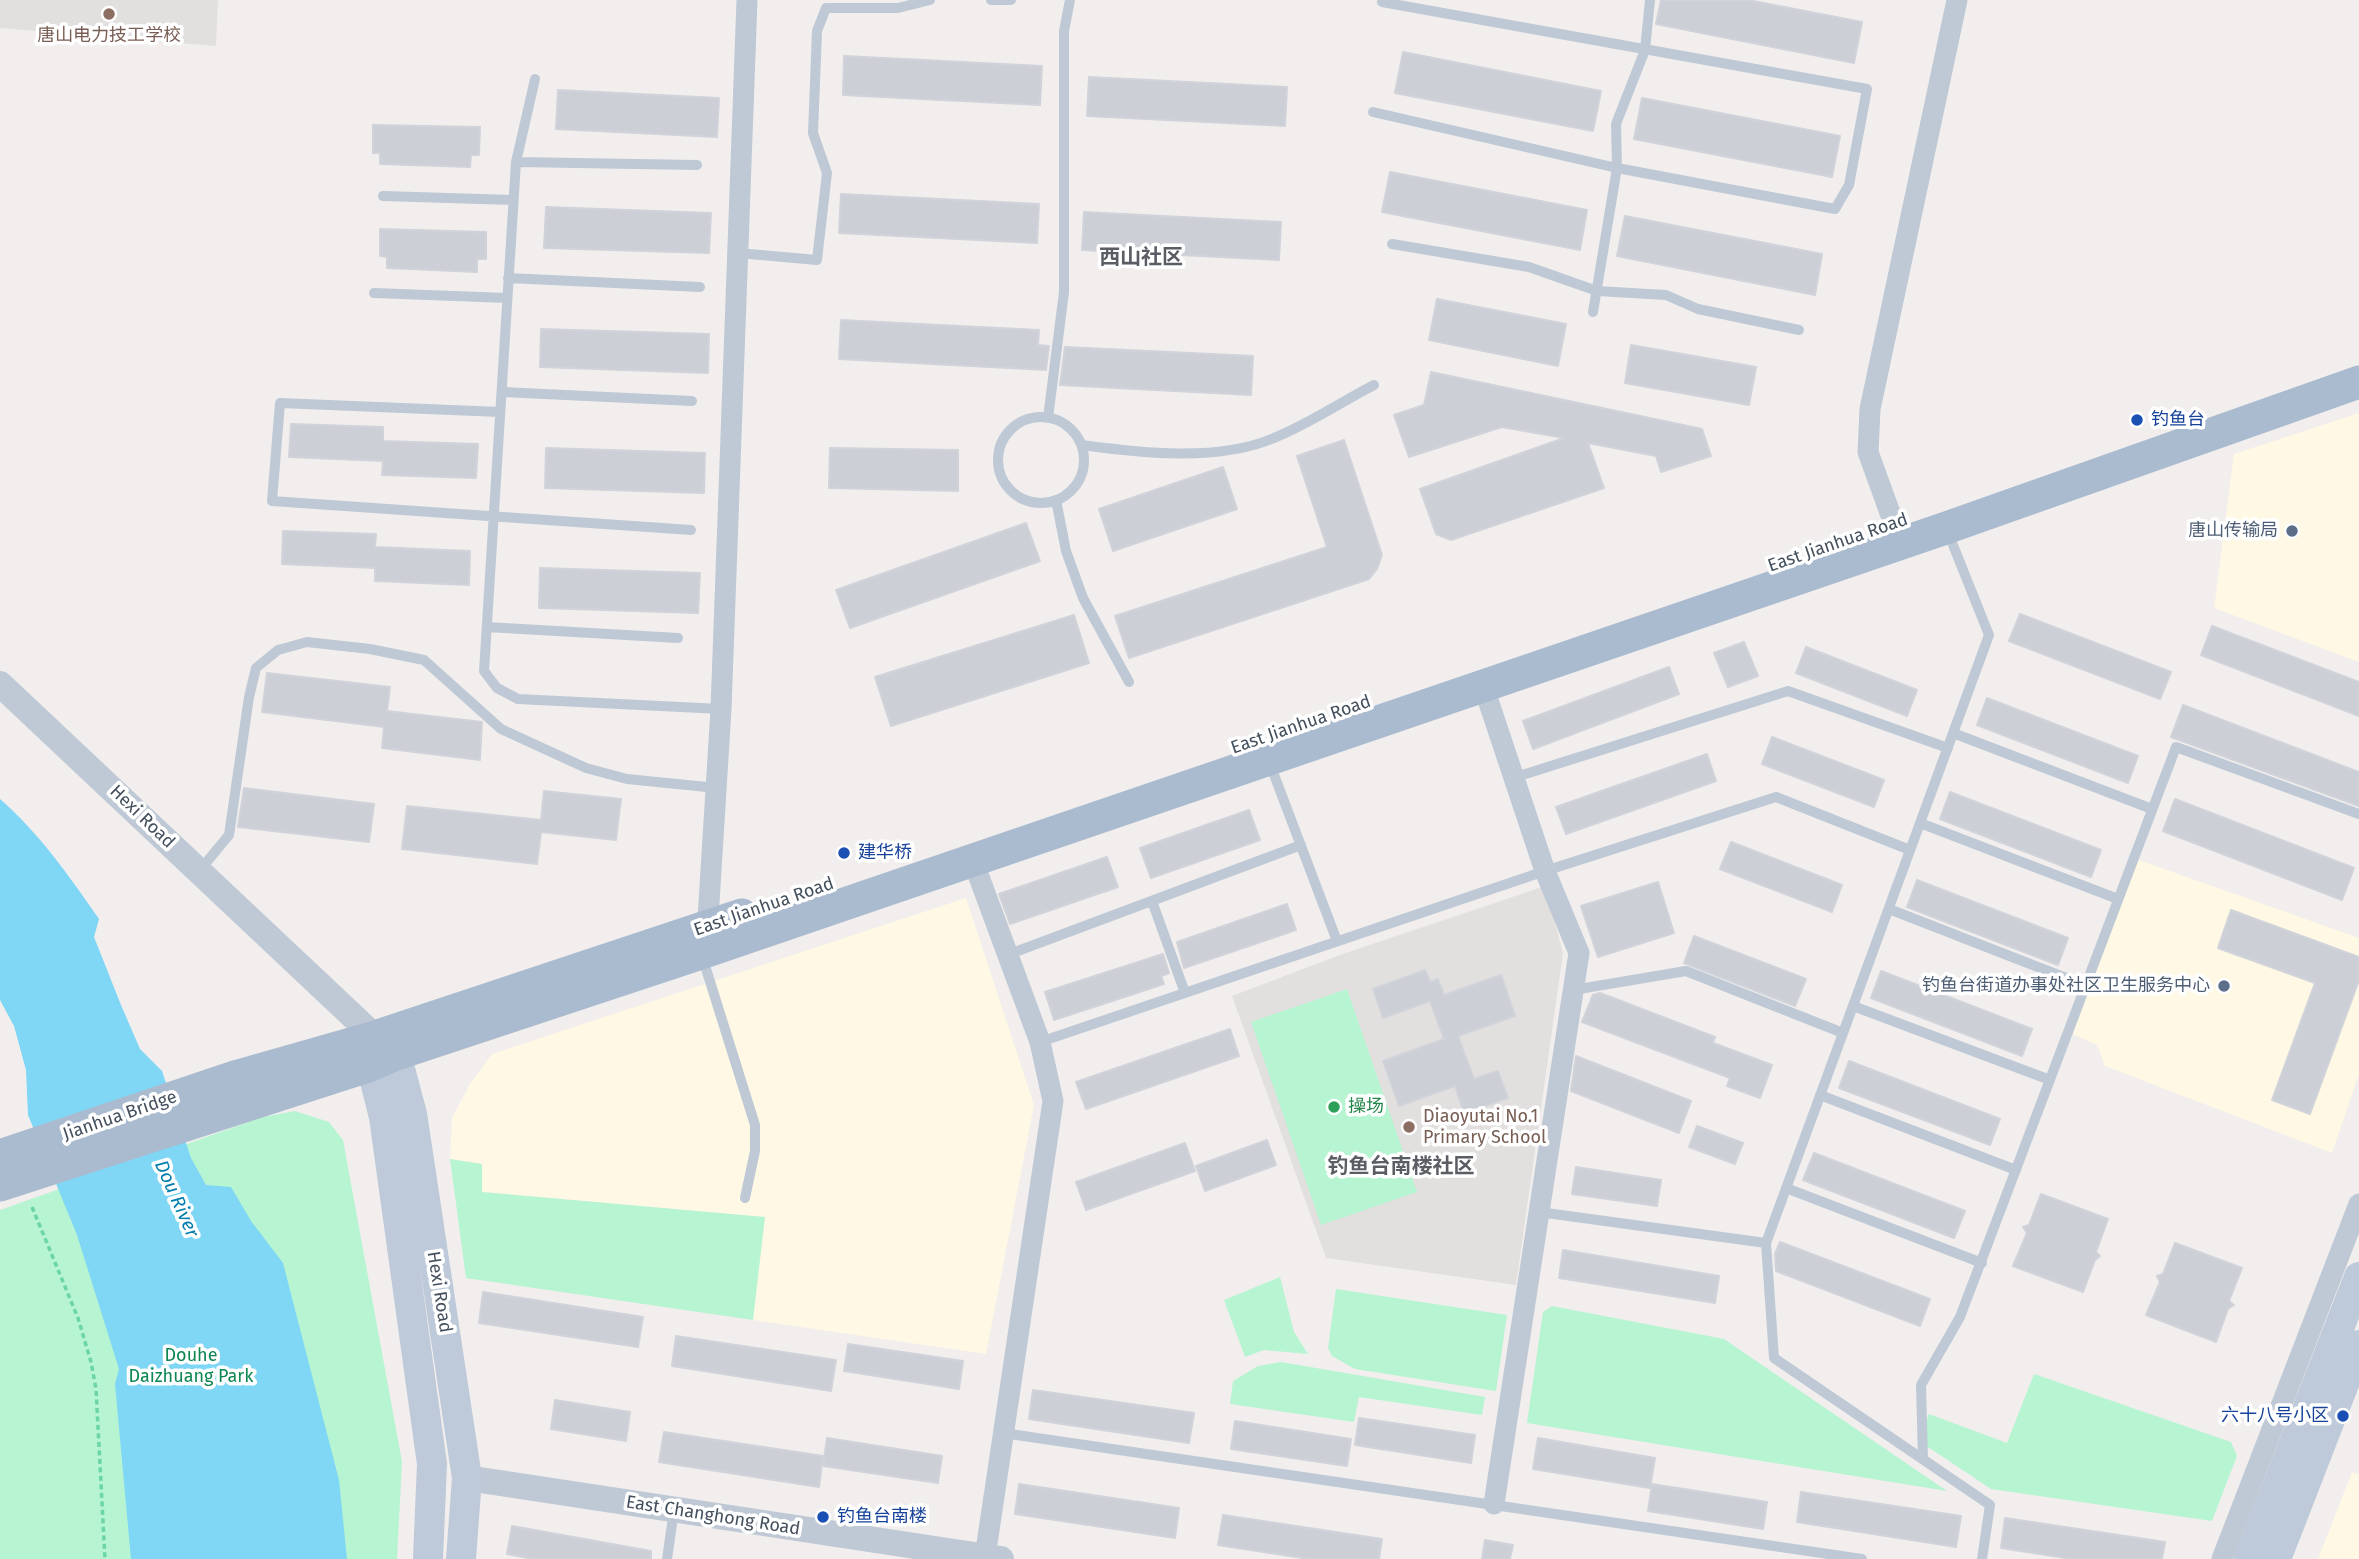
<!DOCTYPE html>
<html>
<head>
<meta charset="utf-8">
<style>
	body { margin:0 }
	canvas { display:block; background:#f1eeed }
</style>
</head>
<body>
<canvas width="2359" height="1559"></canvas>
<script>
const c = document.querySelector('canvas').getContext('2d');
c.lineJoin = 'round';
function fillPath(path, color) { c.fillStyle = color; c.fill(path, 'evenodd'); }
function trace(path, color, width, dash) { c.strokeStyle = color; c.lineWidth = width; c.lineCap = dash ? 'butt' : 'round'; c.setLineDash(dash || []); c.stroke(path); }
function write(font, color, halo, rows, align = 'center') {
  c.font = font + ' "Fira Sans","Noto Sans SC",sans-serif'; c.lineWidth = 7; c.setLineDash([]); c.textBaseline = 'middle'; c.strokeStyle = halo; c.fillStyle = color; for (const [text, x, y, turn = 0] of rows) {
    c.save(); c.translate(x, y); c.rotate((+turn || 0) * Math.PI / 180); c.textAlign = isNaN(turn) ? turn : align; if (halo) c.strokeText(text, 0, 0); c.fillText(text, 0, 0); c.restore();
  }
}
fillPath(new Path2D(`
	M2359,413v249l-145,-54 20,-154z
	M2136,859l223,79v136l-27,79 -227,-87 -8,-21 -26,-12z
	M966,898l68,207 -48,249 -233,-34 11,-103 -283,-25 1,-28 -32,-5 2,-41 18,-34 22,-30z
	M2352,1472l7,2v85h-41z`), '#fef8e4');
fillPath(new Path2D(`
	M0,0h218l-2,46 -216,-18z
	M1545,886l18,67 -47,332 -190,-27 -94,-262 108,-41z`), '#e2dfdf');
fillPath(new Path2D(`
	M1347,989l70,203 -96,33 -70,-203z
	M295,1111l34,11 14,18 59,322 -5,97h-397v-349l263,-93z
	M450,1159l32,5v28l283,25 -12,103 -287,-42z
	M1280,1277l14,55 14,22 -44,-4 -19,7 -21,-57z
	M1336,1289l171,26 -11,76 -141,-22 -23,-13 -4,-8z
	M1552,1306l172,33 223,152 -420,-68 16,-111z
	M1281,1362l204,35 -3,18 -123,-18 -5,25 -124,-18 3,-23 25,-15z
	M2034,1374l197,68 6,14 -25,65 -221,-32 -72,-48 10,-27 78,29z`), '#b7f4d2');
fillPath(new Path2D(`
	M0,799c39,34 70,78 99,120l-5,18 27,68 19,44 22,22 29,87 15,27 25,2 20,34 32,42 56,217 8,79h-216l-16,-175 4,-15 -42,-134 -49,-120 -2,-45 -12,-44 -14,-26z`), '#7fd6f5');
const building = new Path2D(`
	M1661,0h87l114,22 -8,41 -198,-39z
	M1403,52l198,39 -8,40 -198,-38z
	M844,56l198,10 -2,39 -197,-10z
	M1089,77l198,10 -2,39 -198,-10z
	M558,90l161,8 -2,39 -161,-8z
	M1642,98l198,38 -8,41 -198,-38z
	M373,125l107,2 -1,28h-8l-1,12 -90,-3v-11h-7z
	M1390,172l197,38 -7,40 -198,-38z
	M841,194l198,10 -2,39 -198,-10z
	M546,207l165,6 -2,40 -165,-5z
	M1084,212l197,10 -2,38 -197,-10z
	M1625,216l197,38 -7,41 -198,-39z
	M380,229l106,3v27h-9v13l-90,-4v-11l-7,-1z
	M1437,299l129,25 -8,42 -129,-26z
	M841,320l198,10 -1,15 11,1 -3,24 -207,-11z
	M541,329l168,5 -1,39 -168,-6z
	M1631,345l125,22 -7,38 -124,-22z
	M1065,347l188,9 -2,39 -191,-10z
	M1431,372l271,57 9,27 -50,16 -5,-16 -68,-13 16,45 -153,52 -15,-6 -16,-45 144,-51 -62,-11 -93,30 -15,-42 30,-10z
	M291,424l92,3v14l95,3 -2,34 -94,-3 1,-14 -94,-4z
	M1344,440l38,115 -5,14 -8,10 -240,79 -14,-42 212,-69 -30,-91z
	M546,448l159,5 -1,40 -159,-5z
	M830,448l128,2v41l-129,-3z
	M1223,467l14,42 -124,42 -14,-42z
	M1026,523l14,38 -190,67 -14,-38z
	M283,531l93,3 -1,13 95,4 -1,34 -94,-4v-13l-93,-4z
	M540,568l160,5 -2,40 -159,-5z
	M2020,614l151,58 -11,27 -151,-58z
	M1074,615l15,48 -198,63 -16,-49z
	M2212,626l147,56v34l-158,-61z
	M1744,642l14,34 -30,11 -14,-34z
	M1806,647l111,43 -10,26 -111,-43z
	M1669,667l10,27 -146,55 -10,-28z
	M267,673l123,14 -3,24 95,11 -2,38 -98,-12 2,-21 -122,-15z
	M1987,698l151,58 -10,27 -151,-58z
	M2183,705l176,67v34l-188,-69z
	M1772,737l112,43 -10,27 -112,-43z
	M1707,754l9,27 -150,53 -10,-27z
	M244,788l130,16 -5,38 -131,-15z
	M544,791l77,8 -5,41 -75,-8 -4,32 -135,-15 5,-43 134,14z
	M1950,792l151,58 -10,27 -151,-58z
	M2175,799l179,69 -12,32 -179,-69z
	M1249,810l11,30 -109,38 -11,-30z
	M1731,842l111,43 -10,27 -112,-43z
	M1107,857l11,30 -108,37 -11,-30z
	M1917,880l151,58 -10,27 -151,-58z
	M1658,882l16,51 -76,24 -17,-51z
	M1287,904l9,26 -112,38 -7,-26z
	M2231,910l128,47v23l-49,134 -38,-14 43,-117 -97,-35z
	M1694,936l112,43 -11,27 -111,-43z
	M1163,954l6,19 -8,3 3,8 -110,36 -9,-28z
	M1425,970l5,12 8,-3 6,16 57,-20 14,41 -57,20 16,43 24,-8 10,27 -44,15 -9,-27 -56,20 -16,-45 61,-22 -14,-38 -47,17 -10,-29z
	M1881,971l151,58 -10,27 -151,-58z
	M1600,993l115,44 -2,6 59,22 -12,33 -33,-12 3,-8 -148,-56 11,-27z
	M1230,1029l9,27 -153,53 -10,-27z
	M1576,1056l115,45 -12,32 -108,-42z
	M1849,1061l151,58 -10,26 -151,-57z
	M1697,1126l46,17 -8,21 -46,-17z
	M1267,1140l9,25 -71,26 -9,-25z
	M1185,1143l10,28 -109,39 -10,-28z
	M1814,1153l151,58 -11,27 -151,-58z
	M1576,1167l85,13 -4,26 -85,-12z
	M2041,1194l67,25 -12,33 4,4 -5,4 -12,32 -70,-26 14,-33 -4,-6 6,-2z
	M1780,1242l150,57 -10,27 -144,-55 -1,-17z
	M2175,1243l67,25 -13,33 5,4 -6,4 -12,33 -70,-27 14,-33 -3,-6 6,-2z
	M1563,1250l156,26 -4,27 -156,-25z
	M483,1292l160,25 -5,30 -159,-24z
	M676,1336l160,24 -5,31 -159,-25z
	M848,1344l115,17 -4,28 -115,-18z
	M1033,1390l161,23 -5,30 -160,-24z
	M555,1400l75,12 -4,29 -75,-12z
	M1359,1418l116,17 -4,28 -116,-18z
	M1235,1421l116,18 -4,27 -116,-17z
	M664,1432l159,24 -4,31 -160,-25z
	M827,1438l115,18 -4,27 -115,-17z
	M1538,1438l117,20 -5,30 -117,-19z
	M1019,1484l160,24 -4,30 -160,-24z
	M1652,1484l115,18 -4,27 -115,-18z
	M1801,1492l160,24 -5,31 -159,-25z
	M1223,1515l159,24 -3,20h-70l-91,-14z
	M2005,1518l160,24 -3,17h-90l-71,-11z
	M512,1526l139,25v8h-118l-26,-5z
	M1485,1540l28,5 -3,14h-28z`);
fillPath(building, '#cccfd6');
trace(building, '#d1d3da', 2);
trace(new Path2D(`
	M32,1207l46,111 13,44 5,27 9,170`), '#6bd5a7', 3.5, [5, 3.5]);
trace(new Path2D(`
	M991,0h20
	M535,79l-19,83 -32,509 13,17 21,11 203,10
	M1373,112l244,56 218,41 14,-24 18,-96 -485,-87
	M516,162l181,3
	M383,196l130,4
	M1392,244l137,23 68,24 69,4 32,14 101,21
	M738,253l79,7 10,-87 -14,-40 4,-102 9,-23h72l32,-8
	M508,278l192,9
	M374,293l133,5
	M1593,312l24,-144 -1,-44 29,-74 5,-50
	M502,392l190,9
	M500,412l-220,-9 -8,98 419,29
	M998 460a43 43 0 1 1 86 0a43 43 0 1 1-86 0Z
	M1048,418l16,-126v-261l6,-31
	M1082,445c58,8 136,17 192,-7 35,-14 67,-36 100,-53
	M1056,500l10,51 17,47 46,84
	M1947,530l42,105 -223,608 8,115 216,147 -8,54
	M487,627l191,11
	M1953,733l199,76
	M1270,764l67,177
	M1516,777l272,-86 160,57
	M1920,823l198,76
	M200,870l29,-35 20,-138 7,-29 22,-18 29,-8 63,7 54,11 77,69 85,39 41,11 90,9
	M1152,901l33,92
	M1889,909l195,76
	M1007,955l294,-110
	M702,956l53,169v26l-10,47
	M1573,990l113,-19 157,62
	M1853,1006l197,74
	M1040,1042l505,-171 231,-74 134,53
	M1820,1095l196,75
	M1786,1188l196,75
	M1539,1212l227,31
	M1003,1433l859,126
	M1923,1459l-2,-74 39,-68 216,-570 183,67
	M667,1559l7,-49`), '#bfc9d5', 10);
trace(new Path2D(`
	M1898,543l-4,-19 -26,-72 2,-43 87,-409
	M1483,685l62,186 34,82 -85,551
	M972,858l68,184 13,59 -68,456
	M707,935l14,-226 26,-709
	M2222,1559l137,-355`), '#bfc9d5', 21);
trace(new Path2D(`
	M0,684l375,353
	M467,1478l534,81`), '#bfc9d5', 26);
trace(new Path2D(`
	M378,1039l18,15 16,60 55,364 -6,81
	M374,1043l-3,22 13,52 48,347 -4,95
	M2249,1559l110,-282
	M2276,1559l83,-214`), '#bec9d9', 30);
trace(new Path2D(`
	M0,1156l238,-80 137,-39 367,-122
	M0,1185l371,-120 25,-11 305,-101 1245,-425 413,-146`), '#aabbd0', 33);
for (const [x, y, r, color] of [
	[109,14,7,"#8d6e63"],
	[2137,420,7,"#1a4fb4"],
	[2292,531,7,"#5c6f8a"],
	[844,853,7,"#1a4fb4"],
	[2224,986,7,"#5c6f8a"],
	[1334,1107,7,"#2e9e5b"],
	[1409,1127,7,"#8d6e63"],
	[2343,1416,7,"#1a4fb4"],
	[823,1517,7,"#1a4fb4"]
]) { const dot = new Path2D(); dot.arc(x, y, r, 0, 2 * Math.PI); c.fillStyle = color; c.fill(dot); trace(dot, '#fff', 2.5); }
write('18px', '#785e54', '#fff', [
	["唐山电力技工学校",109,36],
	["Diaoyutai No.1",1423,1117,"left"],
	["Primary School",1423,1138,"left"]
]);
write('18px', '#164399', '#fff', [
	["钓鱼台",2151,420],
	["建华桥",858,853],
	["六十八号小区",2329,1416,"right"],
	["钓鱼台南楼",837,1517]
], 'left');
write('18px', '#4e5e75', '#fff', [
	["唐山传输局",2278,531],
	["钓鱼台街道办事处社区卫生服务中心",2210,986]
], 'right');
write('18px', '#44505d', '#fff', [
	["East Jianhua Road",1838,543,-19],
	["East Jianhua Road",1301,725,-19],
	["Hexi Road",142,817,44],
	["East Jianhua Road",764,907,-19],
	["Jianhua Bridge",120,1116,-19],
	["Hexi Road",439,1292,81],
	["East Changhong Road",713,1516,9]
]);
write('18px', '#27864d', '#fff', [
	["操场",1348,1107]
], 'left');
write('18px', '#0d8651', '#fff', [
	["Douhe",191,1356],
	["Daizhuang Park",191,1377]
]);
write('italic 19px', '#017eac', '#fff', [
	["Dou River",176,1199,66]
]);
write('bold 21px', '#5a5d64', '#fff', [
	["西山社区",1141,258],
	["钓鱼台南楼社区",1401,1167]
]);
</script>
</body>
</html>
